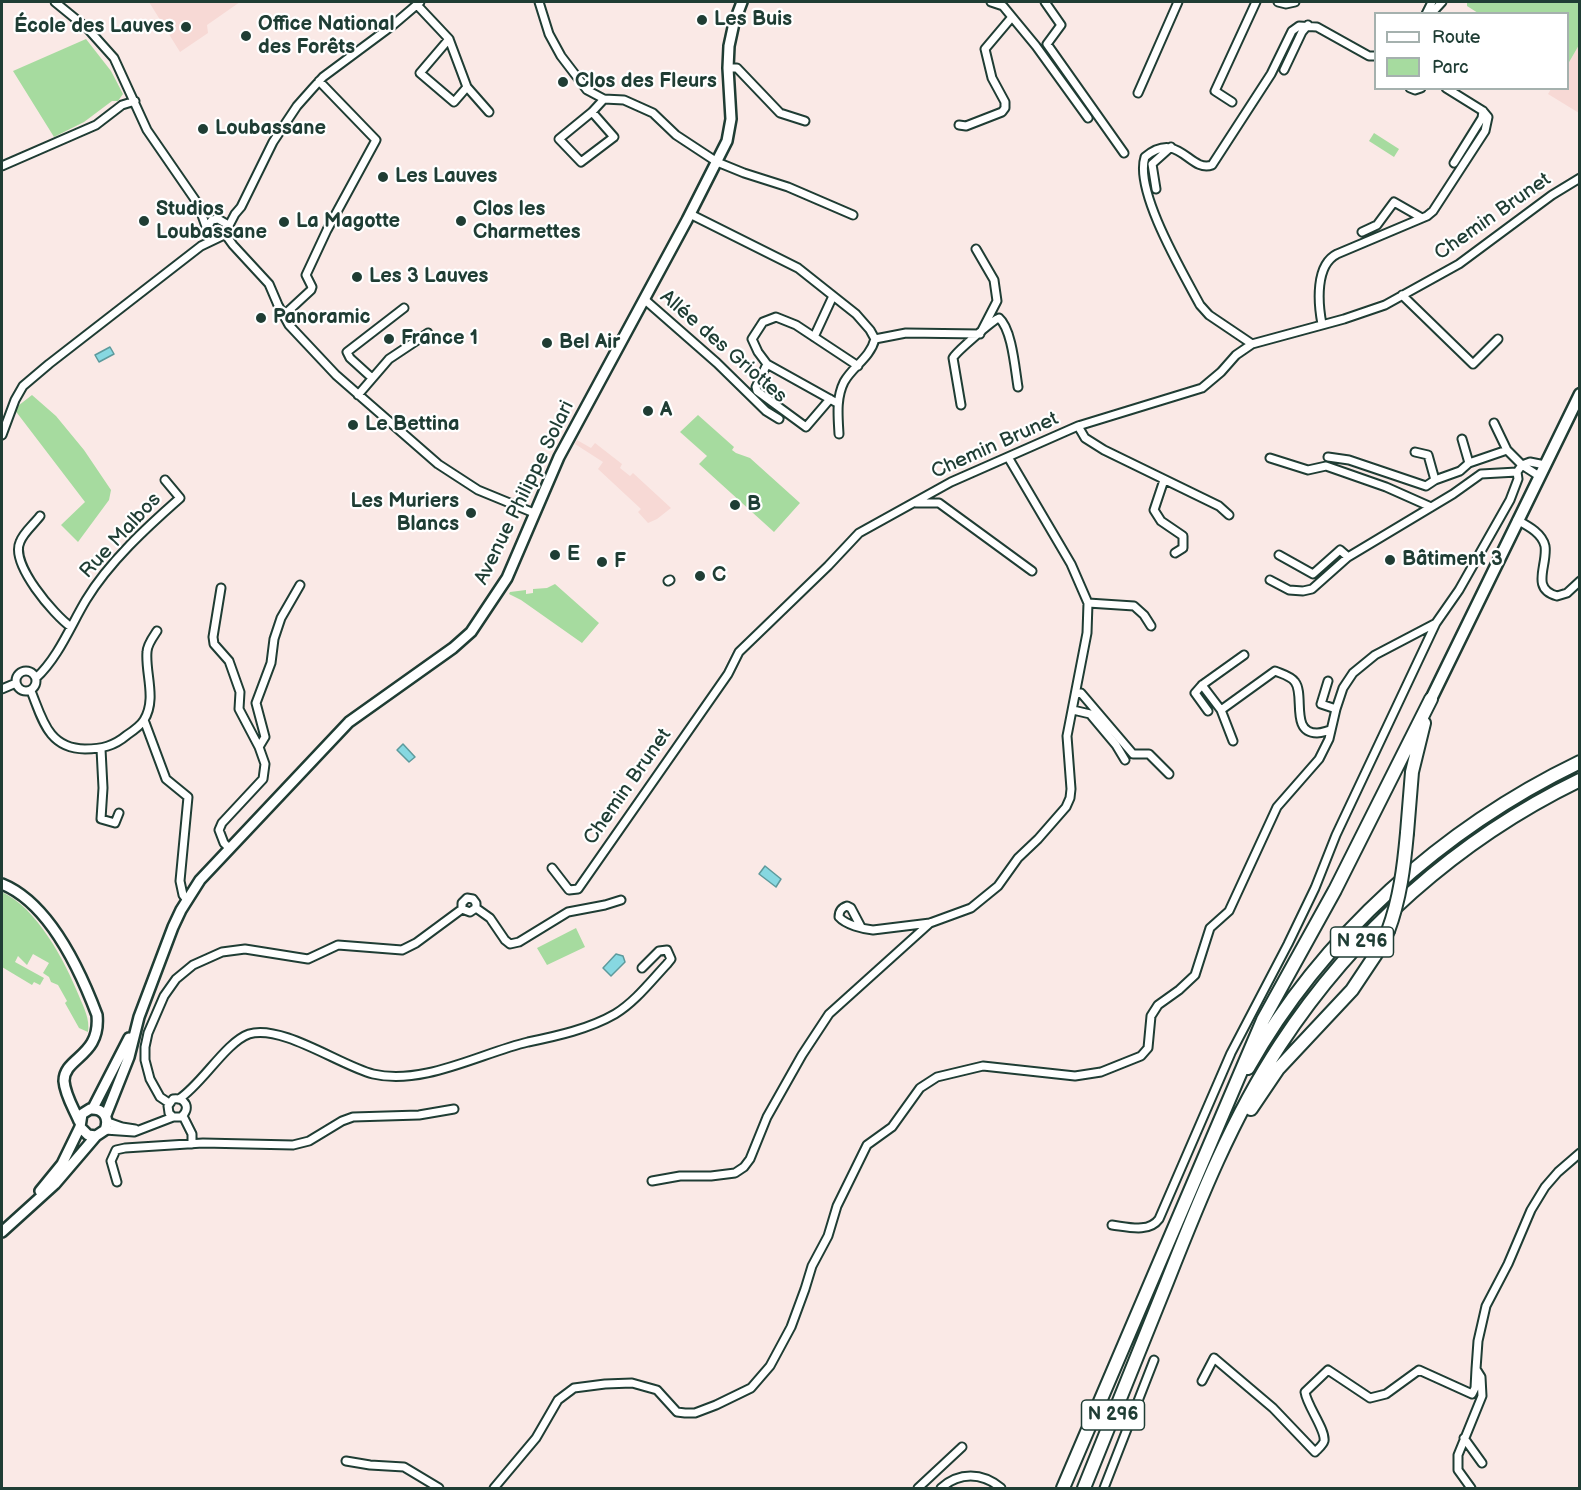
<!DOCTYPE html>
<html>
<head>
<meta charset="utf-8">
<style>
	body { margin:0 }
	#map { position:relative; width:1581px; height:1490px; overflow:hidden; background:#fae9e6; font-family:"Balsamiq Sans",sans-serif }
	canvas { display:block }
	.frame { position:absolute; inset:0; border:3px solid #1f3d34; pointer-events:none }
	.legend { position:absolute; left:1374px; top:12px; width:195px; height:78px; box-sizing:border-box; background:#fff; border:2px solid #a5b1ae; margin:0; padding:8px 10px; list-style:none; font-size:18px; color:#1f3d34 }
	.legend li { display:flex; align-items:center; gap:12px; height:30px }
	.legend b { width:30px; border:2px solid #a5b1ae }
</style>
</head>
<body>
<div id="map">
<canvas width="1581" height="1490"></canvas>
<div class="frame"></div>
<ul class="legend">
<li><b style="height:8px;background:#fff"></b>Route</li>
<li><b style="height:16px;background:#a6db9f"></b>Parc</li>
</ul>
</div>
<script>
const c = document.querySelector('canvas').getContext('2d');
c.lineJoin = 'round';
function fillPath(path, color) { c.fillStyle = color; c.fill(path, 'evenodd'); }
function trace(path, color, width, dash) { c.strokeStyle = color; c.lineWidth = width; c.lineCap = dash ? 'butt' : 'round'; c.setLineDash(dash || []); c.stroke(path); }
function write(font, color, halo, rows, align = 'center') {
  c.font = font + ' "Balsamiq Sans",sans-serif'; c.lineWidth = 4.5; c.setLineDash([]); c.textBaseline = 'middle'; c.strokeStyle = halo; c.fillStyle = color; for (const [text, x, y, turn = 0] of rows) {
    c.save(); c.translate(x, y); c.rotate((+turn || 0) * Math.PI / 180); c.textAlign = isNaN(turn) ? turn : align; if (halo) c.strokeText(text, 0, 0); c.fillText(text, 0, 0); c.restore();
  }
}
fillPath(new Path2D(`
	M149,2h91l-33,23 1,8 -28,19z
	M1579,45l1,68h-1l-31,-19 3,-5 17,-1v-24z
	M577,440l14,8 4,-5 27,21 -2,4 10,8 3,-3 38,35 -14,11 -9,4 -10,-11 3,-3 -43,-40 5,-7 -28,-18z`), '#f7d9d5');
fillPath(new Path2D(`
	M1467,2h112v43l-11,19v-50l-90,-1 -11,-7z
	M86,39l25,32 12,23 -5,7h-6l-28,21 -30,15 -41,-66z
	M1374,133l25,16 -5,8 -25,-16z
	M32,395l24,21 28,34 27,40 -2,10 -31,42 -17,-17 24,-23 -71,-93z
	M698,415l36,32 -2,3 4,3 14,5 50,45 -26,29 -75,-68 8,-8 -27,-24z
	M555,584l44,39 -17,20 -61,-43 -12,-6 1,-2 16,-2v4l7,-1v-4l14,-1z
	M2,892c35,16 63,69 77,104 5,12 11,23 9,36l-9,-4 -14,-25 2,-2 -9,-16 -7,-3 -2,-5 -6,-4 6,-10 -16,-9 -6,11 -9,-9 -3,6 29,16 -4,7 -6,-3 -2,3 -30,-18z
	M576,928l9,19 -38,18 -10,-17z`), '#a6db9f');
const water = new Path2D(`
	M110,347l4,7 -15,8 -4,-7z
	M403,744l12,13 -6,5 -12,-12z
	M765,866l16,13 -5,8 -17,-13z
	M616,954l7,2 2,6 -14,14 -8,-8z`);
fillPath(water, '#87d8e1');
trace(water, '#5d9a9c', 1.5);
const street = new Path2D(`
	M55,2l33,27 26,29 33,72 51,74 11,31 7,3
	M539,2l10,32 12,22 26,34 17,9 20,1 29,13 23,22 41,27 27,11 44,14 65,28
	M991,2l12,4 33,40 52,72
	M1045,2l16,23 -14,19 77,109
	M1278,2l8,2 9,-2
	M417,5l32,34 -29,34 34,29 13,-15 -18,-48
	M1426,14l6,-12
	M1431,14l11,-12
	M728,68h9l43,45 25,8
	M1284,70l18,-38 6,-7
	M467,87l22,25
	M1410,88l5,2 6,-2
	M1138,93l40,-91
	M1232,102l-17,-11 41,-89
	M592,112l22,25 -33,25 -22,-23 33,-27 12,-13
	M959,125l7,1 36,-14 3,-4v-6l-13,-24 -7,-29 27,-32
	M1454,163l28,-45 1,-7
	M2,166l94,-41 26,-20 13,-4
	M1156,189l-4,-25 19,-17
	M690,214l108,54 58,46 14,16 5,9
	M207,227l5,-7 6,-1 7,4 2,6
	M1362,232l15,-7 17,-23 28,16
	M225,234l8,11 36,39 9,21 11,20 47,50 102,89 40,26 56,23
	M976,249l18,31 3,21 -16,31
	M1402,295l71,69 25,-25
	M644,299l73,64 49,48 13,8
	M284,315l27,-25 1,-3 -6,-12 21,-45 49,-90 -57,-59
	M1322,324c-4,-21 -7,-59 15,-70l90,-38 6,-5 52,-80 3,-14 -5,-6 -37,-23
	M814,337l19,-41
	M1252,344l-43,-29 -9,-10c-17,-32 -66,-114 -55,-148 34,-28 44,16 67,8l59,-91 21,-43 7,-5 18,1 52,29h7
	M767,364l-11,23 1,4 49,36 24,-28
	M372,378l-22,-20 -3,-6 57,-44
	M358,395l31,-36 39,-26
	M837,403l-70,-39 -9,-12 -6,-13 11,-17 13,-5 20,8 62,41
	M961,405l-8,-47c2,-5 40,-38 46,-40 13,11 16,51 19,69
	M1078,426l7,12 19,12 115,56 10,9
	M839,434c-1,-18 -3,-36 5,-52 9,-16 26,-24 31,-43l31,-6 74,1
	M2,435l13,-35 8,-14 26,-22 152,-118 23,-11 11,-21 6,-7 32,-65 24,-36 16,-18 10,-11 70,-52 27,-23
	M1462,439l7,24 38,-13
	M1415,452l13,3 7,25 25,-9 9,-8
	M1328,457l21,3 77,26 9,-6
	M1270,458l38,12 18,-4 60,21 45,20
	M1539,476l-17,-11 8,-3 15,3
	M1164,480l-10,30 7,11 22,15v12l-8,5
	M916,503h23l93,68
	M40,516c-6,8 -17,17 -20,26 -10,22 34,73 51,85
	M1517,520c11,6 25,13 28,26 3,19 -15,43 12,50l10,-3 13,-12
	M1279,555l34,19 27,-24 8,7
	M1270,580l19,10 14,1 9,-2 36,-32 105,-63 28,-20 36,-2
	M668,581l2,-1
	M221,588l-8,49 1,7 15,17 11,31 -1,17 20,38
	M1088,603l46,3 10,9 7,11
	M16 681a10 10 0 1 1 20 0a10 10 0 1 1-20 0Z
	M36,678c22,-20 35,-53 50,-78 23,-38 61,-73 94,-102l-15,-18
	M1328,681l-7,23 15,5
	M1202,685l-7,8 13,18
	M2,689l14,-6
	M31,691c11,27 17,58 54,58 17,0 29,-3 42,-14 6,-4 14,-10 17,-15 13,-21 1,-47 3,-68 0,-7 6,-15 10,-21
	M1076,694l5,-1 52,61h16l20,20
	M1073,710l17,4 26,31 9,15
	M1221,710l-19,-25 42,-30
	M144,720l22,59 22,18 -8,84 3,14 4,5
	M1233,741l-12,-31 54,-39c7,3 16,5 20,11 10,13 -5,51 22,51 5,0 9,-2 14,-3
	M101,749l2,39 -2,31 14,4 4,-10
	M229,848l-5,-5 -5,-13 3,-7 41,-44 2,-15 -6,-17 6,-10 -9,-34 15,-40 3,-24 7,-21 19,-33
	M552,868l17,22 9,-1 150,-215 11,-22 89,-86 31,-33 92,-51 127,-56 124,-38 19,-16 15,-17 16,-11 92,-25 41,-14 74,-41 93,-69 28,-17
	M476,908l14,10 15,22 5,4 9,-2 49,-30 37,-7 16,-5
	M861,927l-10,-19 -4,-2c-6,2 -8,5 -8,11 7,8 24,12 34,13l57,-7 41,-15 27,-22 20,-28 20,-19 28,-32 4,-9 1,-9 -4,-53 20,-103 1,-30 -17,-39 -63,-107
	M179,1099c23,-15 47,-57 70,-65 33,-10 92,32 124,40 50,12 108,-21 155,-32 29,-6 61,-13 87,-28 20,-12 36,-33 52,-50l4,-5 -4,-9 -8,1 -17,17
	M169,1103l-9,-6 -10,-18 -5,-19v-13l3,-14 16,-37 12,-17 17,-14 29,-13 23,-3 63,10 30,-14 64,5 14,-7 46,-34v-6l5,-5 6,1 3,4v5l-6,4 -8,-3
	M183,1116l9,18v10
	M108,1122l14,5 13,2
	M105,1130l29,2 39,-15h8c10,-8 5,-20 -8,-18l-5,7 1,7 4,4
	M652,1181l28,-5h31l24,-3 9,-6 6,-8 17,-42 35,-62 27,-41 101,-91
	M117,1182l-6,-21 5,-11 9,-2 78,-5 90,2 16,-4 33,-20 11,-4 66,-2 35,-6
	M1112,1225c16,2 37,8 47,-6l72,-166 57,-109 27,-56 21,-53 100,-212
	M1202,1381l12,-23 59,50 42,44c4,-4 8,-7 9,-11 2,-11 -17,-35 -19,-49l23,-22 42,28 16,-4 33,-24 53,24 3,-6 1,-19
	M1464,1438l18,25
	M346,1461l24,4 34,2 35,21
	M494,1488l42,-50 22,-38 16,-12 31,-4 27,-1 25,7 20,22 8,1h10l21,-8 35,-17 19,-22 21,-39 14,-38 7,-23 16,-30 9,-30 30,-61 25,-18 28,-39 17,-11 46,-11 92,10 26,-4 40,-16 7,-8 3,-32 7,-11 21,-15 16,-15 15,-47 19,-17 48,-104 42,-48 10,-20 7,-30 7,-21 10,-15 22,-18 61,-32 23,-33 51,-90 8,-21 -1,-7 5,-7 -15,-15 -13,-27
	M918,1488l44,-41
	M941,1488c18,-16 41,-16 60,0
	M1104,1488l50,-128
	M1471,1488l-13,-18v-15l24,-59 -1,-19 -5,-8 2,-28 8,-35 22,-42 23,-54 14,-23 13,-15 22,-19`);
const secondary = new Path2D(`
	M2,884c47,19 78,86 95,131 4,42 -33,42 -33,66 1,14 10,28 15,40
	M93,1108l36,-70
	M106,1115l23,-58 10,-40 34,-90 8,-17 19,-30 149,-158 104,-74 18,-16 36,-54 52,-121 128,-237 40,-79 4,-22 -3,-51 1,-22 5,-23 8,-21
	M40,1191l22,-27 18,-37
	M2,1232l53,-48 41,-48 9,-6c5,-13 -2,-22 -15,-21l-8,5 -2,13 8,8 8,1`);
const primary = new Path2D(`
	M1431,699l149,-305`);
const highway = new Path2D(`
	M1407,833l5,-61 12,-49
	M1248,1068c74,-132 195,-240 332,-306
	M1251,1109l27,-40 74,-79 24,-36 12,-23
	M1063,1488l200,-468 72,-130 96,-191
	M1084,1488c28,-68 55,-137 83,-206 32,-81 65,-164 113,-237 74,-113 178,-206 300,-265`);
trace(street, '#1f3d34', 11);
trace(secondary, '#1f3d34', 14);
trace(primary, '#1f3d34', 15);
trace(highway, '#1f3d34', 16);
trace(street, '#fff', 7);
trace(secondary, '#fff', 9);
trace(primary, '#fff', 10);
trace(highway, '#fff', 12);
const highwayBridge = new Path2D(`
	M1388,931c12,-32 16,-65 19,-98`);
trace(highwayBridge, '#1f3d34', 16, []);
trace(highwayBridge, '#fff', 12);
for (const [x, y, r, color] of [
	[702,20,6,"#1f3d34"],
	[186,27,6,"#1f3d34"],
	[246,36,6,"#1f3d34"],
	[563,82,6,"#1f3d34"],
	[203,129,6,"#1f3d34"],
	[383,177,6,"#1f3d34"],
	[144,221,6,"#1f3d34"],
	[461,221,6,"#1f3d34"],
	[284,222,6,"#1f3d34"],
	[357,277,6,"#1f3d34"],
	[261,318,6,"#1f3d34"],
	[389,339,6,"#1f3d34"],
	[547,343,6,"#1f3d34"],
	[648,411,6,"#1f3d34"],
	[353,425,6,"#1f3d34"],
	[735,505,6,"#1f3d34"],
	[471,513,6,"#1f3d34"],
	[555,555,6,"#1f3d34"],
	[1390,560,6,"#1f3d34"],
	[602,562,6,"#1f3d34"],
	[700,576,6,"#1f3d34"]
]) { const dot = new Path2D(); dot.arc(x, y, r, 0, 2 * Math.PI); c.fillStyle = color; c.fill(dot); trace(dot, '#fff', 2); }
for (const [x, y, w] of [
	[1362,942,63],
	[1113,1415,63]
]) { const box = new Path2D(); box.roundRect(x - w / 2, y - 15, w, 30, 4.5); c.fillStyle = '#fff'; c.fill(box); trace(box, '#1f3d34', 1.5); }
write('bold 18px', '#1f3d34', null, [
	["N 296",1362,942],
	["N 296",1113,1415]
]);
write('bold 20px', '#1f3d34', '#fff', [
	["Les Buis",714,20],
	["Office National",258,25],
	["des Forêts",258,48],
	["École des Lauves",174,27,"right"],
	["Clos des Fleurs",575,82],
	["Loubassane",215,129],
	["Les Lauves",395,177],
	["Studios",156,210],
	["Loubassane",156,233],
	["Clos les",473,210],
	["Charmettes",473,233],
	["La Magotte",296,222],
	["Les 3 Lauves",369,277],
	["Panoramic",273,318],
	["France 1",401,339],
	["Bel Air",559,343],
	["A",660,411],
	["Le Bettina",365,425],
	["Les Muriers",459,502,"right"],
	["Blancs",459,525,"right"],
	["B",747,505],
	["E",567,555],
	["Bâtiment 3",1402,560],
	["F",614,562],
	["C",712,576]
], 'left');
write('20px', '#1f3d34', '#fff', [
	["Chemin Brunet",1493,217,-35],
	["Allée des Griottes",723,347,41],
	["Chemin Brunet",995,446,-24],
	["Avenue Philippe Solari",525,493,-64],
	["Rue Malbos",121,536,-47],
	["Chemin Brunet",628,787,-55]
]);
</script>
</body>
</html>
